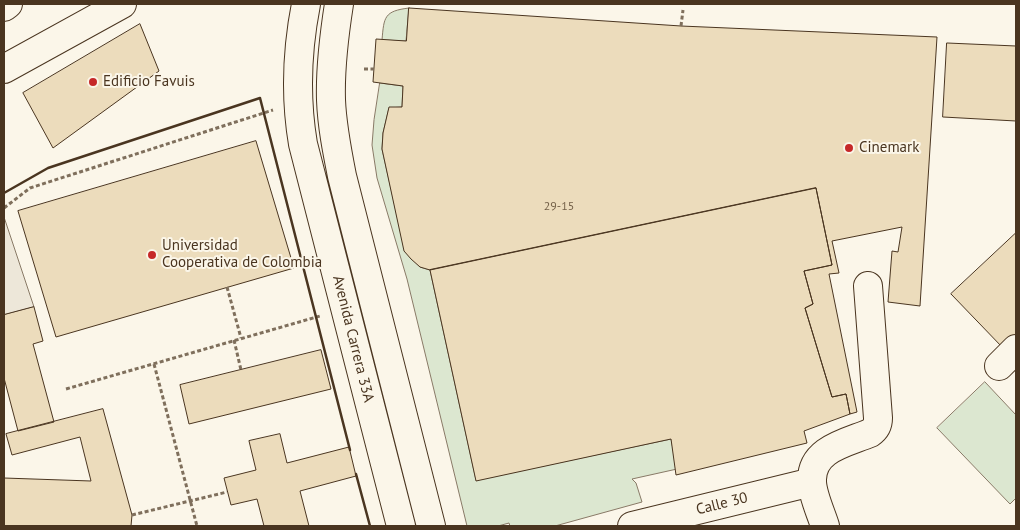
<!DOCTYPE html>
<html>
<head>
<meta charset="utf-8">
<style>
	body { margin:0 }
	#map { position:relative; width:1020px; height:530px; overflow:hidden; background:#fbf6e9; font-family:"PT Sans",sans-serif }
	canvas { display:block }
	.frame { position:absolute; inset:0; border:5px solid #4a3520; pointer-events:none }
</style>
</head>
<body>
<div id="map">
<canvas width="1020" height="530"></canvas>
<div class="frame"></div>
</div>
<script>
const c = document.querySelector('canvas').getContext('2d');
c.lineJoin = 'round';
function fillPath(path, color) { c.fillStyle = color; c.fill(path, 'evenodd'); }
function trace(path, color, width, dash) { c.strokeStyle = color; c.lineWidth = width; c.lineCap = dash ? 'butt' : 'round'; c.setLineDash(dash || []); c.stroke(path); }
function write(font, color, halo, rows, align = 'center') {
  c.font = font + ' "PT Sans",sans-serif'; c.lineWidth = 4; c.setLineDash([]); c.textBaseline = 'middle'; c.strokeStyle = halo; c.fillStyle = color; for (const [text, x, y, turn = 0] of rows) {
    c.save(); c.translate(x, y); c.rotate((+turn || 0) * Math.PI / 180); c.textAlign = isNaN(turn) ? turn : align; if (halo) c.strokeText(text, 0, 0); c.fillText(text, 0, 0); c.restore();
  }
}
const green = new Path2D(`
	M409,8l-3,33 -24,-1c2,-23 2,-29 27,-32z
	M380,83l23,3 -1,21 -13,1 -6,25 -1,16 23,102 15,16 10,3 46,210 195,-41 6,30 -45,10 4,4 6,19 -87,24h-45l-1,-3 -11,3h-31l-60,-247 -30,-101 -5,-33 2,-25z
	M985,382l31,33v83l-6,6 -73,-76z`);
fillPath(green, '#dce7d0');
trace(green, '#887966', 1);
const parking = new Path2D(`
	M4,217l30,90 -30,8z`);
fillPath(parking, '#ede7d9');
trace(parking, '#887966', 1);
const building = new Path2D(`
	M409,8l272,18 256,11 -17,269 -32,-4 4,-51 6,1 4,-25 -70,14 7,32 -10,1 28,138 -7,2 -4,-20 -14,3 -27,-89 8,-4 -9,-33 28,-6 -16,-77 -386,82 -10,-3 -9,-8 -7,-8 -22,-102 1,-16 6,-26h13l1,-21 -30,-4 3,-43 30,2z
	M140,24l19,47 -106,77 -30,-55z
	M947,43l69,3v75l-73,-4z
	M256,141l38,127 -238,69 -38,-126z
	M816,188l16,77 -28,6 9,33 -8,4 27,89 14,-3 4,20 -46,17 3,12 -131,32 -5,-36 -195,42 -46,-211z
	M1016,233v103l-13,12 -52,-54z
	M34,307l9,34 -10,3 21,78 -36,9 -14,-53v-63z
	M321,350l10,39 -142,35 -9,-39z
	M103,409l29,106 -1,11h-127v-48l87,3 -11,-44 -68,18 -6,-21z
	M280,434l7,29 62,-16 7,29 -56,15 9,35h-45l-7,-27 -26,6 -7,-27 32,-8 -7,-29z`);
fillPath(building, '#ecdcbc');
trace(building, '#4a3520', 1);
const minor = new Path2D(`
	M999,366l17,-17
	M632,526l180,-44
	M825,526c-4,-13 -13,-32 -13,-45 -1,-32 34,-38 58,-48 6,-4 8,-8 8,-15l-10,-132`);
const major = new Path2D(`
	M306,4c-9,46 -11,93 -3,140l98,382
	M339,4c-5,32 -9,64 -8,96 1,26 6,51 11,76l89,350`);
const highway = new Path2D(`
	M4,7l4,-3
	M4,69l118,-65`);
trace(minor, '#4a3520', 30);
trace(major, '#4a3520', 30);
trace(highway, '#4a3520', 30);
trace(new Path2D(`
	M681,26l2,-16
	M364,69h10
	M4,208l26,-20 243,-78
	M227,287l14,51
	M234,340l7,30
	M154,364l43,162
	M66,389l254,-73
	M132,515l95,-23`), '#7f6f5c', 3, [4, 2.5]);
trace(minor, '#fbf6e9', 28);
trace(major, '#fbf6e9', 28);
trace(highway, '#fbf6e9', 28);
trace(new Path2D(`
	M4,193l44,-25 212,-70 90,352
	M356,474l14,52`), '#4a3520', 2.5);
for (const [x, y, r, color] of [
	[93,82,5,"#c62828"],
	[849,148,5,"#c62828"],
	[152,255,5,"#c62828"]
]) { const dot = new Path2D(); dot.arc(x, y, r, 0, 2 * Math.PI); c.fillStyle = color; c.fill(dot); trace(dot, '#fbf6e9', 2); }
write('12px', '#725f47', null, [
	["29-15",559,207]
]);
write('15px', '#4a3520', '#fbf6e9', [
	["Edificio Favuis",103,82],
	["Cinemark",859,148],
	["Universidad",162,246],
	["Cooperativa de Colombia",162,263]
], 'left');
write('15px', '#4a3520', '#fbf6e9', [
	["Avenida Carrera 33A",353,339,76],
	["Calle 30",722,504,-14]
]);
</script>
</body>
</html>
